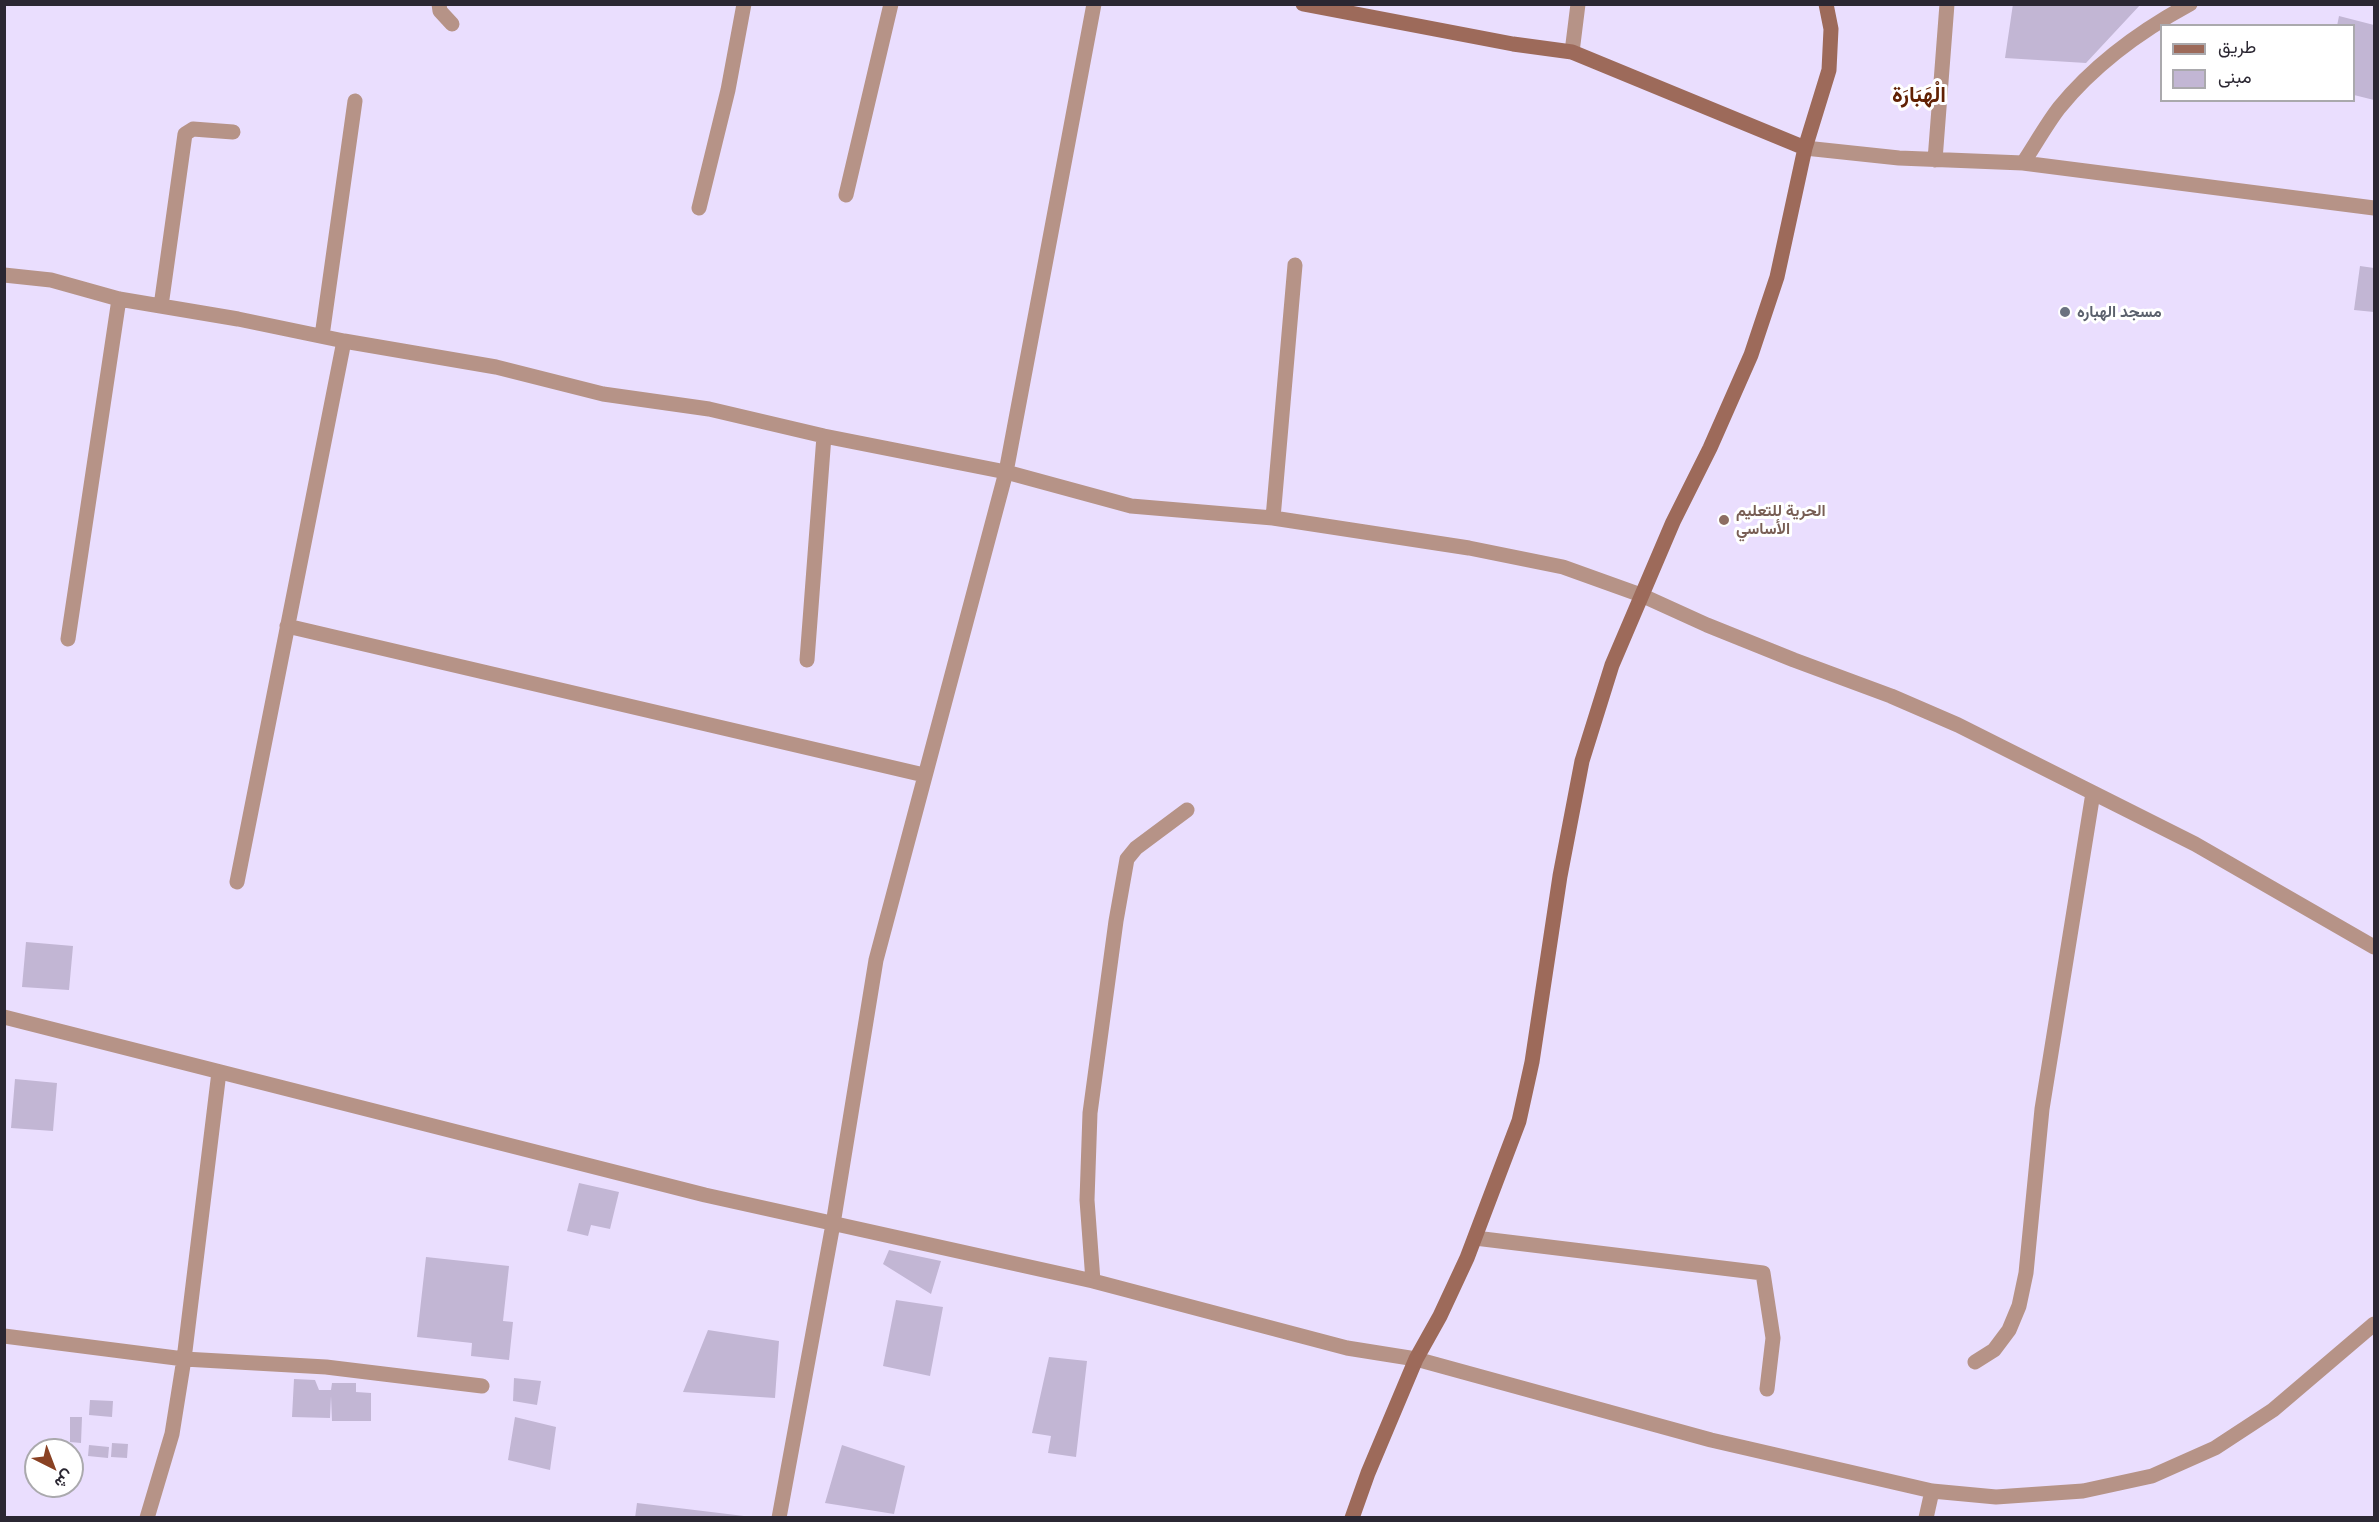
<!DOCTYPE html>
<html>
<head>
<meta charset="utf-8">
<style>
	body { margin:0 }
	#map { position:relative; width:2379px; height:1522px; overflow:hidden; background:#eadefe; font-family:"IBM Plex Sans",Vazirmatn,sans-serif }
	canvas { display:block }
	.frame { position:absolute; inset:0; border:6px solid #2b2732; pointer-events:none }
	.legend { position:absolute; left:2160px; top:24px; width:195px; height:78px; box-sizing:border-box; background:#fff; border:2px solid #aaa9ad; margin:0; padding:8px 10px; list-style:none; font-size:18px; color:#2b2732 }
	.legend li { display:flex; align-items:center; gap:12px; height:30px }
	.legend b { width:30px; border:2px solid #aaa9ad }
	.north { position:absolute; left:24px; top:1438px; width:60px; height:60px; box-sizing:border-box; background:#fff; border:2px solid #aaa9ad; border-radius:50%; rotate:138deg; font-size:16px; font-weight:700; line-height:24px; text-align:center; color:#2b2732 }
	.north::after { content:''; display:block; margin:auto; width:21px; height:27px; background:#894123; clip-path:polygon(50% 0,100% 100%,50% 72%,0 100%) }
</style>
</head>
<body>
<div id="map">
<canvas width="2379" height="1522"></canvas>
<div class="frame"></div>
<ul class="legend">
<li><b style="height:8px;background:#9d6a5a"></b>طريق</li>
<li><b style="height:16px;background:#c2b6d4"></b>مبنى</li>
</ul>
<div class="north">ش</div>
</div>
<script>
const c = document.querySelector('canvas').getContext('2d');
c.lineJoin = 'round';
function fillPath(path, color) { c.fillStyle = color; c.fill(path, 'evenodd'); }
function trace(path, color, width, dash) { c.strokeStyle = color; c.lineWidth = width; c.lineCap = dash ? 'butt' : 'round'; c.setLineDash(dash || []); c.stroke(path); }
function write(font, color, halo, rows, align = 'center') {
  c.font = font + ' "IBM Plex Sans",Vazirmatn,sans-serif'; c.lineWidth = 6; c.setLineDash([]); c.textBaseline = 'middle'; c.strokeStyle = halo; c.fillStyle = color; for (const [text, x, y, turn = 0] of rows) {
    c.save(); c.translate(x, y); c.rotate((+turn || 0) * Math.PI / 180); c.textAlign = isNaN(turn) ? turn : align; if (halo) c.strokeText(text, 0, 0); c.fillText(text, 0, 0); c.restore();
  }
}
fillPath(new Path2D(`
	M2013,4h128l-55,59 -81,-5z
	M2339,16l35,9v75l-20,-5v-69h-17z
	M2360,266l14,2v44l-20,-2z
	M26,942l47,4 -4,44 -47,-3z
	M15,1079l42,4 -4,48 -42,-3z
	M579,1183l40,9 -9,37 -19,-4 -3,11 -21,-5z
	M889,1250l52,11 -10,33 -48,-30z
	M426,1257l83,9 -6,55 10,1 -4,38 -38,-4 1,-13 -55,-6z
	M896,1300l47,7 -13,69 -47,-10z
	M708,1330l71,11 -4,57 -92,-6z
	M1049,1357l38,4 -11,96 -28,-4 3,-17 -19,-3z
	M514,1378l27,3 -4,24 -24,-4z
	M294,1379l21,1 4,10h12l1,-7h24v9l15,1v28h-39l-1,-25 -1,22 -38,-1z
	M90,1400l23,1 -1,16 -23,-2z
	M70,1417h12l-1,26 -11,-1z
	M515,1417l41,10 -6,43 -42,-10z
	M112,1443l16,1 -1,14 -16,-1z
	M89,1445l20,2 -1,11 -20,-2z
	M842,1445l63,21 -11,48 -69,-11z
	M637,1503l107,13v2h-109z`), '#c2b6d4');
trace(new Path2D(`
	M439,4l1,7 12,13
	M1572,52l6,-48
	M1805,148l94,10 124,5 351,45
	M1935,160l12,-156
	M2023,163c12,-18 23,-38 36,-55 35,-43 83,-78 131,-104
	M846,195l45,-191
	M699,208l29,-118 16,-86
	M4,275l47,5 68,19 119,20 106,22 152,26 107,27 106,15 115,27 182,36 125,34 142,12 196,30 94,19 78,28 66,30 87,35 97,36 67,29 237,119 179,103
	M161,306l24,-172 8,-5 40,3
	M322,336l33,-235
	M1273,518l22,-253
	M287,626l637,149
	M68,639l51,-340
	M807,660l17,-224
	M237,882l107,-541
	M4,1017l701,178 388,86 254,67 69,11 295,81 221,51 64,6 87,-6 69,-15 63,-28 58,-38 101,-86
	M1475,1238l288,35 10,65 -6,51
	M1093,1281l-6,-81 3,-87 26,-192 11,-62 9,-11 51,-38
	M4,1336l180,23 142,8 156,19
	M1975,1362l19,-12 15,-20 10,-24 7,-33 16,-164 51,-316
	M147,1518l25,-84 12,-75 35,-287
	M779,1518l54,-294 43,-264 130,-488 88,-468
	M1926,1518l6,-27`), '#b69387', 15);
trace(new Path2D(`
	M1303,4l210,40 59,8 233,96
	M1352,1518l16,-45 48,-114 24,-43 27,-58 52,-137 13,-59 28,-186 22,-115 30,-96 61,-143 37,-74 41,-93 26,-78 28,-129 24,-78 2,-41 -5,-25`), '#9d6a5a', 15);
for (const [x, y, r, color] of [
	[2065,312,6,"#6b7280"],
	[1724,520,6,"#8d6e63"]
]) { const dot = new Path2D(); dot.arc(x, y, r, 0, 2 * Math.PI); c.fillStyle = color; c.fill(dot); trace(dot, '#fff', 2); }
write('bold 16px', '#5b616d', '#fff', [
	["مسجد الهباره",2077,312]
], 'left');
write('bold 16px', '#785e54', '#fff', [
	["الحرية للتعليم",1736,511],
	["الأساسي",1736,529]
], 'left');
write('bold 22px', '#612103', '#fff', [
	["الْهَبَارَة",1919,96]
]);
</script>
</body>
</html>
